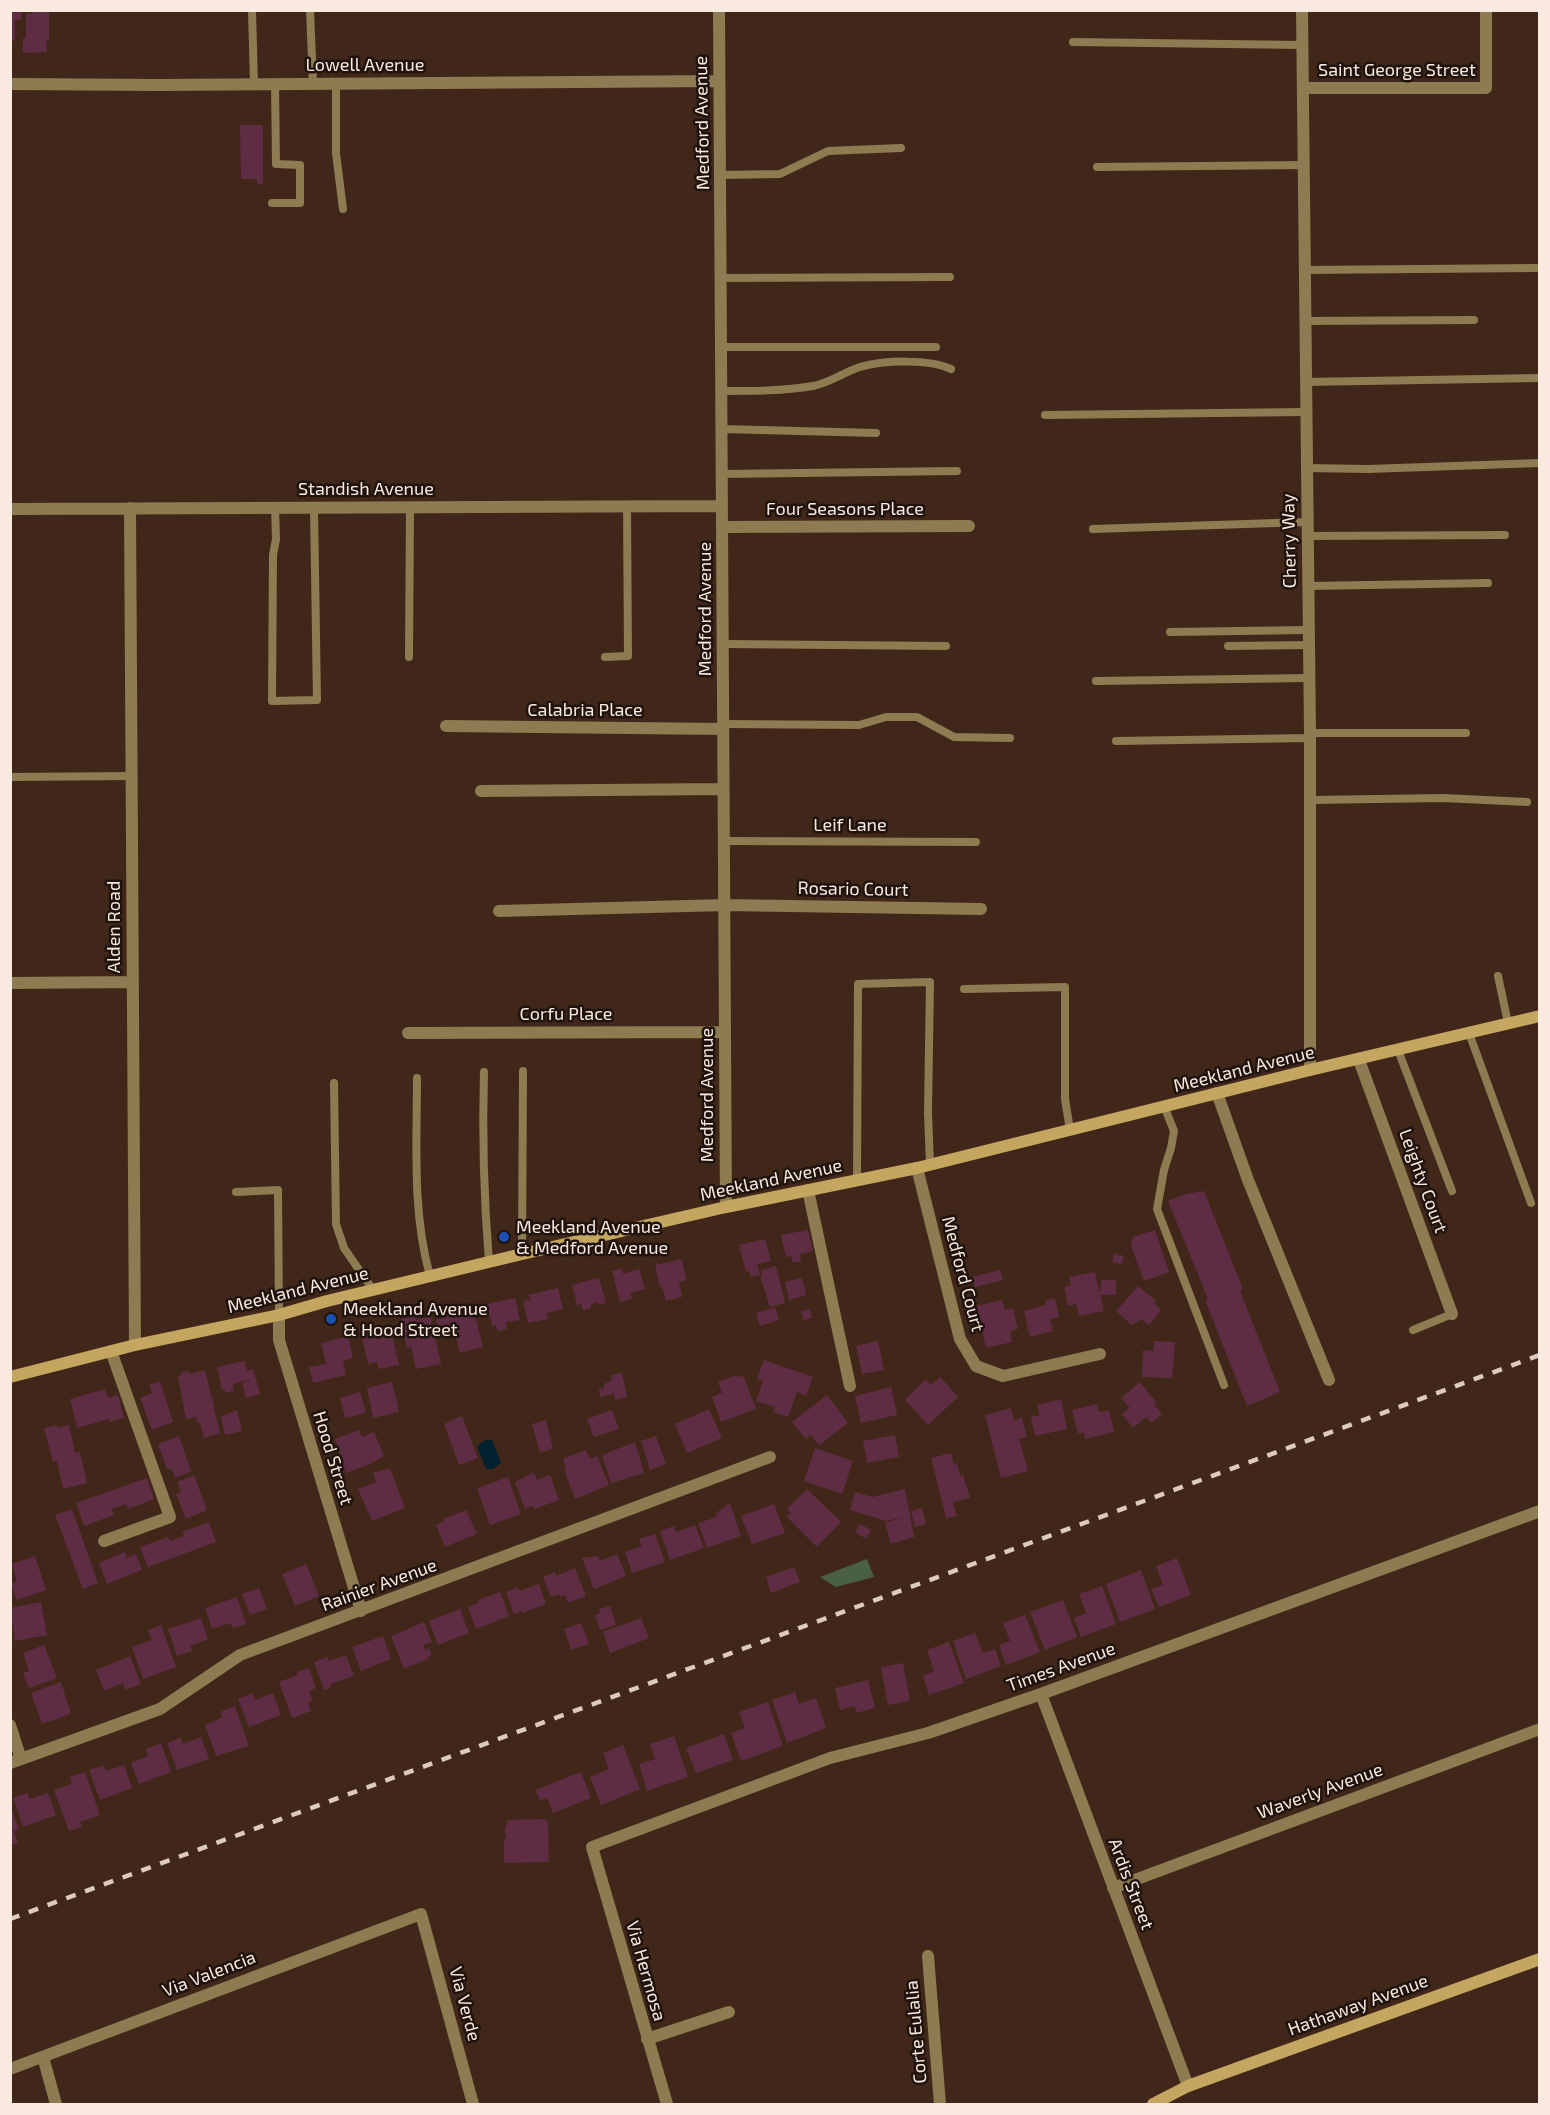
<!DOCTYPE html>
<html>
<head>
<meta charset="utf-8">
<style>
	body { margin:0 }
	#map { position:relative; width:1550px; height:2115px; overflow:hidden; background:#412719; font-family:"Exo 2",sans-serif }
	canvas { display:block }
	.frame { position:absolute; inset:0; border:12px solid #fae9df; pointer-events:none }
</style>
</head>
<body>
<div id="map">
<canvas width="1550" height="2115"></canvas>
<div class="frame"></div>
</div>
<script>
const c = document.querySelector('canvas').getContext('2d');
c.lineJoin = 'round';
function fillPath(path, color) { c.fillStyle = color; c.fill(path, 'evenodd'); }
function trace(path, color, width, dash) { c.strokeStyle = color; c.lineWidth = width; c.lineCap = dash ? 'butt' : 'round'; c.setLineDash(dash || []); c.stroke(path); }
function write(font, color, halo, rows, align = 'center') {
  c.font = font + ' "Exo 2",sans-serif'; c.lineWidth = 5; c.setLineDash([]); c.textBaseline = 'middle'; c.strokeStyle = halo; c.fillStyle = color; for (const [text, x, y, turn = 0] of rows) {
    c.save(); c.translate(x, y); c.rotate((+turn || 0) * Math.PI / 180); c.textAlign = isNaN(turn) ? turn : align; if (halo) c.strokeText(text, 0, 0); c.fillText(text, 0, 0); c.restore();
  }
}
fillPath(new Path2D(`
	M867,1559l7,18 -38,10 -16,-10z`), '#496043');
fillPath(new Path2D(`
	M486,1440h6l9,23 -8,6h-7l-9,-23z`), '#00212f');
fillPath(new Path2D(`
	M10,10h11v10h-6v21l-5,-1z
	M32,10h17v30h-3l1,12 -24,1v-15h3v-24h6z
	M240,125h23v59h-6v-5h-16z
	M1204,1191l39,98 -3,2 40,101 -33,14 -42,-106 3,-1 -40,-98 18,-7z
	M808,1230l5,21 -13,3 1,7 -8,2 -2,-7 -5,1 -5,-22z
	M1155,1230l14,42 -25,9 -13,-35 2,-9z
	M765,1239l6,22 -14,3 3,11 -10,2v-6l-4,1 -7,-27z
	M1114,1253l10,3 -2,8 -10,-2z
	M682,1259l4,21 -7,2 3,15 -16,4 -4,-15 -2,1 -5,-22z
	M776,1266l9,37 -15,4 -10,-31h2l-1,-6z
	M622,1268l1,6 16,-5 6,20 -15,4 2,6 -12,3 -8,-31z
	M1000,1270l3,10 -28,7 -3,-10z
	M1095,1272l9,39 -25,5 -3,-12 -8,2 -4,-19 7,-2 -2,-8z
	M599,1278l7,25 -8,2 -1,-3 -6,2v4l-8,2 -2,-6 -4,1 -5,-20z
	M802,1278l4,17 -17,5 -4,-18z
	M1101,1280h15v15h-16z
	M1138,1286l18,15 -2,2 7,7 -12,15 -7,-6 -10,6 -16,-14z
	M558,1288l5,21 -17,4 2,6 -20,4 -5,-22 8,-1 -3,-5z
	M515,1298l5,22 -14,2 1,7 -9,2 -2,-6 -4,1 -5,-22z
	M1055,1298l4,19 -9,2 3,12 -23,6 -6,-26 22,-6 -1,-4z
	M1002,1300l3,10 8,-2 5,21 -8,2 2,11 -26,6 -10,-42z
	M775,1307l4,13 -19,6 -4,-13z
	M473,1308l10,39 -23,6 -5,-19 -15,4 -4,-18 11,-3v-3z
	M810,1309l2,9 -9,2 -2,-9z
	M415,1316l1,4 15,-3 10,47 -25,5 -5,-22 -4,1 -6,-29z
	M390,1326l9,39 -20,4 -2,-7 -9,2 -7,-31z
	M348,1336l5,22 -10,3 3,14 -33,8 -4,-16 17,-3 -5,-21z
	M878,1341l6,29 -22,4 -6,-28z
	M1154,1341l21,1 -3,36 -30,-1 1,-27 11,1z
	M764,1360l49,17 -7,19 -9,-4 -9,25 -15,-5 2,-5 -19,-6 7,-20 -6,-2z
	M244,1361l3,10 6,-2 7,25 -14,4 -4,-15 10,-4 -19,5 1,7 -8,2 -2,-4 -2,1 -5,-23z
	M205,1370l15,63 -16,5 -4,-15h-2l-2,-6 -10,2 -8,-43 4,-1 -1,-3 8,-1v3z
	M622,1373l5,24 -12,3 -1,-6 -14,3 -1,-8 5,-1v-4l7,-3 1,-6z
	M737,1375l1,3 5,-3 13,34 -35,13 -9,-25 10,-4 -4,-11z
	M940,1377l18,20 -30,28 -23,-25 21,-21 5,6z
	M160,1381l13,41 -21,8 -12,-32 12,-5 -3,-8z
	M392,1382l7,30 -26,6 -6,-30z
	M1140,1382l16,20 -2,2 8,10 -11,9 -5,-6 -13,11 -11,-14 8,-6 -9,-10z
	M891,1387l6,28 -36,8 -6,-27z
	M105,1389l3,9 10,-3 6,23 -15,4v-3l-32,9 -7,-29z
	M360,1392l6,21 -21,5 -5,-20z
	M827,1395l21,28 -29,22 -8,-10 -5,4 -14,-17z
	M1061,1399l6,30 -32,7 -4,-19 9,-2 -3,-10z
	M1097,1404l2,8 10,-2 5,22 -29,7 -1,-7 -6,2 -6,-24z
	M1011,1408l3,12 8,-2 5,19 -8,2 9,32 -27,7 -16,-63z
	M709,1409l13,29 -35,15 -12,-29z
	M237,1410l5,21 -17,4 -4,-18z
	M612,1410l7,19 -25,8 -7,-18z
	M462,1416l16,42 -19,7 -15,-41z
	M546,1420l7,29 -13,4 -8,-29z
	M57,1425l1,3 11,-3 6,28 5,-1 7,31 -24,6 -6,-28 -4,1 -9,-34z
	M359,1430l3,7 12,-5 10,24 -16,9 -22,8 -11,-34z
	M895,1435l4,22 -32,6 -4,-22z
	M179,1436l12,35 -16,7 -3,-9h-5l-9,-25z
	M656,1436l10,28 -16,6 -9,-29z
	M635,1442l9,31 -33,10 -9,-28z
	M815,1448l38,13 -11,33 -38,-13z
	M586,1450l4,9 7,-3 12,29 -34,14 -11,-29 2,-2 -3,-9z
	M951,1453l3,12 3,-2 3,13 3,-1 7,23 -17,4 4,14 -11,2 -15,-60z
	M390,1468l15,40 -33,13 -14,-32 18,-7 -3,-9z
	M534,1472l3,8 13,-5 9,25 -25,9 -1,-3 -8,3 -10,-27z
	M194,1475l13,35 -21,9 -10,-25 5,-2 -4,-10z
	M508,1477l13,37 -31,11 -13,-37z
	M147,1478l7,21 -26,10 -2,-5 -14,5 2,6 -30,11 -8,-23z
	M807,1489l34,33 -24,25 -30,-30 4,-4 -4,-4z
	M905,1489l9,48 -23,7 -6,-21 19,-6 -18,4 -36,-11 5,-18 18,5z
	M730,1503l11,33 -34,12 -9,-25 19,-6 -1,-4z
	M774,1504l11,29 -33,11 -11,-28z
	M922,1508l4,16 -11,3 -4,-16z
	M72,1509l26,74 -15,6 -28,-74z
	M466,1510l11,24 -32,13 -9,-22 8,-4 -1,-2z
	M209,1522l7,20 -68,25 -8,-20 28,-10 2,4 14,-5 -2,-4z
	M860,1524l11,6 -5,9 -11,-7z
	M695,1525l9,23 -34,12 -10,-29 14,-5 2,6z
	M655,1534l10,28 -33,11 -7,-21 17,-6 -3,-7z
	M125,1552l2,6 9,-4 6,16 -35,14 -8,-21z
	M617,1554l9,22 -32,13 -12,-31 16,-2 2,5z
	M35,1556l11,34 -29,10 -6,-16 6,-2 -5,-18z
	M1177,1558l14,37 -32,12 -8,-18 12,-4 -7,-19z
	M306,1564l13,32 -24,10 -13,-32z
	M794,1567l6,15 -29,11 -5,-16z
	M575,1568l11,28 -18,7 -3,-8 -5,2 -1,-3 -8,3 -8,-20 12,-5 1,4z
	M1141,1570l14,39 -35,13 -14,-38z
	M539,1584l7,20 -23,9 -1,-2 -8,3 -8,-22 12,-5 1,4z
	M1102,1586l14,38 -35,13 -7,-19 12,-5 -7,-19z
	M259,1588l8,21 -17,6 -8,-21z
	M500,1592l9,24 -33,13 -8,-22 11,-4 -1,-3z
	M237,1597l9,27 -13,4 -2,-5 -19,6 -7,-21z
	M1063,1600l14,37 -32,13 -15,-38z
	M41,1602l6,33 -32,6 -5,-33z
	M610,1606l6,19 -16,5 -5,-15 5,-2 -1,-4z
	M460,1609l9,24 -31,12 -9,-24z
	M1025,1615l15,37 -34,13 -7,-20 11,-4 -7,-18z
	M201,1618l7,21 -18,7 2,5 -15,5 -9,-27z
	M641,1618l8,20 -39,15 -7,-21z
	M424,1622l8,20 -9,3 2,5 4,-2 3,7 -4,2v2l-24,10 -13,-33z
	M581,1623l8,21 -18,6 -7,-21z
	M161,1625l15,42 -33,12 -11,-32 20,-7 -4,-10z
	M975,1633l8,20 12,-4 6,17 -35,13 -13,-38z
	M383,1636l8,23 -30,12 -9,-24z
	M949,1642l15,41 -35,12 -6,-19 11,-5 -7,-21z
	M44,1645l13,33 -28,10 -6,-15 6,-2 -6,-18z
	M346,1655l8,21 -24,8 1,3 -7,3 -10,-28 13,-5 2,4z
	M130,1656l11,28 -15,6 -3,-7 -19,8 -8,-21z
	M903,1663l7,38 -22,4 -7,-38z
	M309,1668l7,20 -7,3 4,10 -5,2 3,8 -19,7 -13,-36 19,-7 -1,-3z
	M868,1680l7,28 -19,5 -1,-7 -15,4 -5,-22z
	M61,1682l10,32 -29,10 -11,-31z
	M795,1692l4,12 17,-6 10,30 -39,15 -15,-43z
	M253,1693l2,7 18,-7 8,22 -32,12 -11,-28z
	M768,1702l15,44 -42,15 -10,-28 14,-5 -6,-16z
	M235,1706l14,40 -33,10 -11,-31 18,-8 -3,-5z
	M724,1734l9,26 -37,13 -10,-25z
	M674,1736l14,41 -41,14 -8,-27 16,-5 -5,-15z
	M201,1737l8,22 -32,11 -10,-27 14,-5 2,6z
	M161,1743l10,29 -32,12 -8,-21 17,-7 -2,-7z
	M623,1745l17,44 -39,16 -11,-28 19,-8 -6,-16z
	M104,1765l2,6 18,-6 8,23 -32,12 -11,-30z
	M85,1772l15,43 -20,7 2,5 -13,4 -15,-41 18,-6 -2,-7z
	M581,1772l10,26 -38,15 -6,-15 -7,2 -5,-10z
	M27,1793l3,6 18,-6 8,22 -33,12 -10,-29z
	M11,1807l8,22 -5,2 4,12 -8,2z
	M546,1819l-1,2h3l1,41 -45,1v-20l3,-10h-3l4,-13z`), '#5f2d43');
trace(new Path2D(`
	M252,10l2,74
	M310,10l3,73
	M1073,42l229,3
	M336,83v70l7,56
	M1097,167l207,-2
	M721,175l59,-1 48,-23 73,-3
	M272,203h28v-38l-24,-1 -1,-81
	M1304,270l232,-2
	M721,278l229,-1
	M1305,321l169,-1
	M721,347h215
	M1305,382l235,-4
	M721,391c31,0 62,0 92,-5 17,-3 31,-14 47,-19 24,-7 69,-8 91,2
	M1045,415l260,-3
	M722,429l154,4
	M1306,468l62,1 172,-6
	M722,474l235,-3
	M275,507l1,32 -3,16 -1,146 45,-1 -3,-192
	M1093,529l214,-7
	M1307,536l198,-1
	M1308,586l180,-3
	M1170,632l138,-2
	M724,644l222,2
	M1228,646l81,-1
	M409,657l1,-149
	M605,657l23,-1 -1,-150
	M1096,681l213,-3
	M723,724l136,1 27,-8h31l37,20 56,1
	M1310,733h156
	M1116,741l194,-3
	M10,777l122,-1
	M1310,800l133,-2 84,4
	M724,841l252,1
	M1498,976l10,47
	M964,989l101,-2v112l5,31
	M1469,1033l62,170
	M1398,1050l54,141
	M484,1072c-2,64 0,127 5,190
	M417,1078c0,66 -5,134 13,198
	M334,1083l2,141 8,24 29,42
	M1164,1106l10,25 -3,17 -7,22 -7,39 67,176
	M857,1180l1,-196 72,-2 -2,130 2,53
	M236,1192l42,-2 1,125
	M522,1254l1,-183
	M1413,1330l39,-16`), '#8d7b51', 8);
trace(new Path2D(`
	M719,10l7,1197
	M1302,10l8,723v337
	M10,84l148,1 561,-4
	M1303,88h183v-78
	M130,508l5,837
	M10,509l712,-3
	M723,527l246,-1
	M446,726l277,3
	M481,791l242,-2
	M499,911l226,-6 256,4
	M10,983l123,-1
	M408,1033l317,-1
	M1359,1060l93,254
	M1217,1093l31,87 81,200
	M917,1168l43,171 16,27 27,10 97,-22
	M808,1190l42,196
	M279,1315v25l82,271
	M104,1541l66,-24 -59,-166
	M1041,1694l147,392
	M10,1725l11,34
	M10,1763l150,-54 80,-54 530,-198
	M1113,1888l427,-159
	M928,1956l12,148
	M647,2039l82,-27
	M43,2057l13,47
	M10,2069l411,-155 52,190
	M667,2104l-75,-257 238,-89 98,-25 113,-39 499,-183`), '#8d7b51', 12);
trace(new Path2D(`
	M10,1377l125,-32 144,-30 48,-14 195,-47 204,-47 191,-39 393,-98 230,-54
	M1153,2104l35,-18 352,-127`), '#c4a661', 12);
trace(new Path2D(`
	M10,1919l1530,-564`), '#ddcbc0', 4.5, [10, 10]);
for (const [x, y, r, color] of [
	[504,1237,6,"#1a4fb4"],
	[331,1319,6,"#1a4fb4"]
]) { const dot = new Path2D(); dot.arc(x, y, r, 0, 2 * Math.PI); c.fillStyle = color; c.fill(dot); trace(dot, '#1f140d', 2); }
write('18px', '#fae9df', '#1f140d', [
	["Lowell Avenue",365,65],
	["Saint George Street",1397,70],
	["Medford Avenue",702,123,-91],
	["Standish Avenue",366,489],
	["Four Seasons Place",845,509],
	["Cherry Way",1289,541,-91],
	["Medford Avenue",705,609,-90],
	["Calabria Place",585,710],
	["Leif Lane",850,825],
	["Rosario Court",853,889,1],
	["Alden Road",114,927,-90],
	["Corfu Place",566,1014],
	["Meekland Avenue",1244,1069,-14],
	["Medford Avenue",707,1095,-90],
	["Meekland Avenue",771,1180,-12],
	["Leighty Court",1423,1181,70],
	["Medford Court",963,1274,75],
	["Meekland Avenue",298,1290,-14],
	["Hood Street",333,1458,73],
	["Rainier Avenue",379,1585,-20],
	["Times Avenue",1061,1667,-20],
	["Waverly Avenue",1320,1791,-20],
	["Ardis Street",1131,1884,69],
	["Via Hermosa",646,1971,74],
	["Via Valencia",209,1974,-21],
	["Via Verde",465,2004,75],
	["Hathaway Avenue",1358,2005,-20],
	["Corte Eulalia",916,2032,-95]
]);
write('18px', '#fae9df', '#1f140d', [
	["Meekland Avenue",516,1227],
	["& Medford Avenue",516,1248],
	["Meekland Avenue",343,1309],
	["& Hood Street",343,1330]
], 'left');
</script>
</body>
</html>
